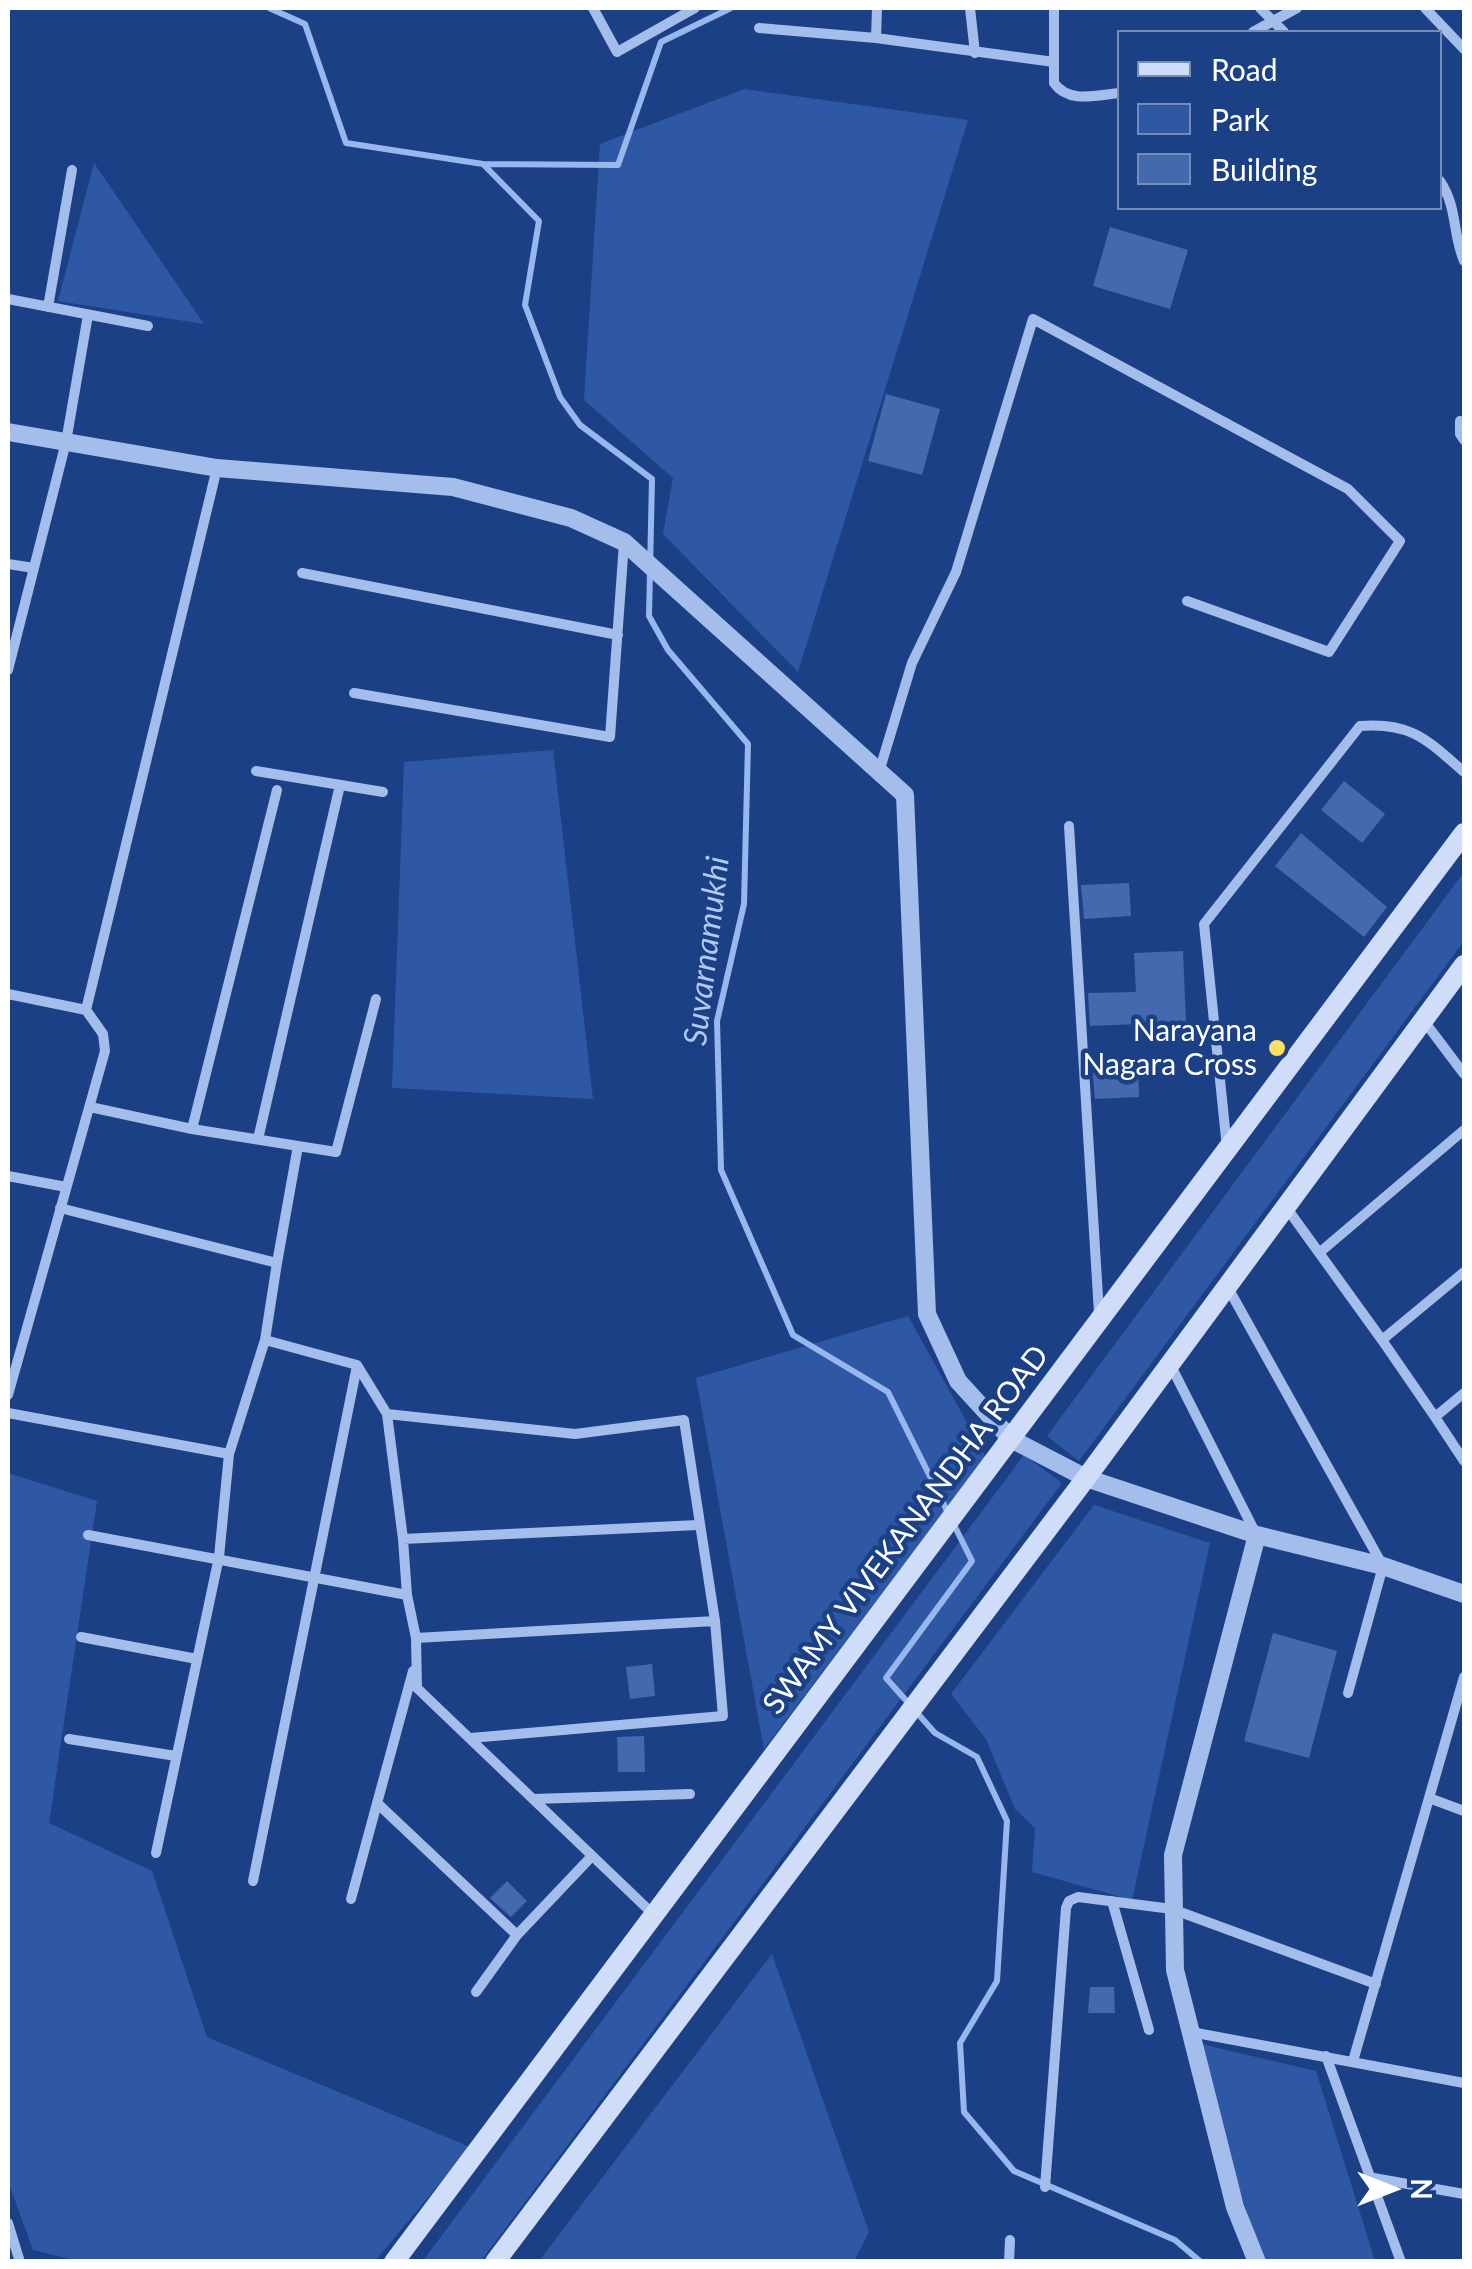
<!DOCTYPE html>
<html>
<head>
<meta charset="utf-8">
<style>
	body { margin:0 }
	#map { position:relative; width:1472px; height:2269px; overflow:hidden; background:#1c4086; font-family:Lato,sans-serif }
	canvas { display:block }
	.frame { position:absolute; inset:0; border:10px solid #fff; pointer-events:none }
	.legend { position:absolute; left:1117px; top:30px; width:325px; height:180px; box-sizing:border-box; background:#1c4086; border:2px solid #778cb6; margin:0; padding:12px 18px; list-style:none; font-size:30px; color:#fff }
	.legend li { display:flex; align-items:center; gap:20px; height:50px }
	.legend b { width:50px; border:2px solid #778cb6 }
	.north { position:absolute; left:1342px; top:2139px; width:100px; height:100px; -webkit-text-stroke:8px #1c4086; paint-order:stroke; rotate:90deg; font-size:28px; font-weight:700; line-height:40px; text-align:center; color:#fff }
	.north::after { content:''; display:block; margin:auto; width:35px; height:45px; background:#fff; clip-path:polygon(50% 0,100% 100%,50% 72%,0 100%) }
</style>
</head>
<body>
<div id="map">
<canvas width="1472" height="2269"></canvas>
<div class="frame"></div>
<ul class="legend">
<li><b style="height:12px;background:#d0ddf8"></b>Road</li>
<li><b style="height:28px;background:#2f58a4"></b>Park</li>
<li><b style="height:28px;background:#4469af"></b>Building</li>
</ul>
<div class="north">N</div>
</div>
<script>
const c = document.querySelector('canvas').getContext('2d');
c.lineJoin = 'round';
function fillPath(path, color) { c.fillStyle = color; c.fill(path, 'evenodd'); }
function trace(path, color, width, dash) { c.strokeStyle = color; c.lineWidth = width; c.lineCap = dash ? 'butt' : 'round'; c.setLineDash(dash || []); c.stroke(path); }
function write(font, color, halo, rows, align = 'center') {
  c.font = font + ' Lato,sans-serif'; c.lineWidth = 9; c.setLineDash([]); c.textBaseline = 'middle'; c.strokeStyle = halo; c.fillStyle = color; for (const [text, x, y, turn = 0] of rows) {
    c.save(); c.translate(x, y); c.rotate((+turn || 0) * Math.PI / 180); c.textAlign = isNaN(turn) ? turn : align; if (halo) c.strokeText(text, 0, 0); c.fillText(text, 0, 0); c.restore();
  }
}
fillPath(new Path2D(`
	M744,89l224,31 -170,552 -135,-138 10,-56 -89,-78 16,-256z
	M94,163l110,161 -146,-23z
	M553,750l40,349 -201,-11 12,-326z
	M1464,872v69l-385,520 -32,-25z
	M908,1316l78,141 -222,292 -68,-371z
	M1024,1455l38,28 -581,778 -59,1z
	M8,1473l89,28 -48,322 103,48 55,166 263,110 -95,114h-297l-45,-11 -25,-69z
	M1094,1505l116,38 -78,357 -100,-28 3,-44 -20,-19 -29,-70 -35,-45z
	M772,1954l97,278 -15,29h-315z
	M1192,2042l124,29 59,190h-112z`), '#2f58a4');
trace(new Path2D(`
	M269,8l36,16 41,119 137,21 56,57 -14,84 35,92 20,28 72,54 -3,137 19,34 80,94 -4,160 -27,117 4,149 72,165 95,57 84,169 -86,117 49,55 42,24 30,64 -10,160 -37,62 4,69 50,59 161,69 26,22
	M483,164l135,1 43,-123 70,-34`), '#97b7ed', 6);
fillPath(new Path2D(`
	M1110,227l78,23 -18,59 -77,-23z
	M886,394l54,15 -18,66 -54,-14z
	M1344,781l41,33 -23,29 -41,-33z
	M1301,833l86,74 -23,30 -89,-71z
	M1129,883l2,33 -47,3 -3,-34z
	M1183,951l3,71 -96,4 -2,-33 48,-1 -2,-39z
	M1138,1063l1,34 -44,2 -3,-35z
	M1273,1633l64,18 -28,107 -65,-17z
	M652,1664l3,32 -25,3 -4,-32z
	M644,1736l1,36h-27l-1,-35z
	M507,1881l20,20 -16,16 -21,-19z
	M1090,1987h24l1,26h-27z`), '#4469af');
trace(new Path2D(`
	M593,8l24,44 78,-44
	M877,8l-1,30 178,24
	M970,8l5,45
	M1054,8v75c15,21 43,12 66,10
	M1260,8l24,24
	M1425,8l39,41
	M759,28l117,10
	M1253,32l44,-24
	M1440,181c18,27 12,52 24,80
	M8,299l140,27
	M48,307l24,-137
	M1460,421v13l4,6
	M8,564l26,4
	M302,573l316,62
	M8,670l58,-228 22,-127
	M354,693l256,44 14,-194
	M256,771l127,21
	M879,772l33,-109 44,-91 77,-253 315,170 52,52 -71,111 -142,-51
	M1069,826l30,487
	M8,994l78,16 17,24 2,17 -97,344
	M86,1010l131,-542
	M1424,1021l40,53
	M90,1107l102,22 106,17 -21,117
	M192,1129l85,-339
	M258,1139l82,-354
	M298,1146l38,6 40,-153
	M1227,1148l-23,-224 156,-198c52,-4 67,14 104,46
	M8,1176l58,11
	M1286,1207l96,133 82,-68
	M60,1208l217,55 -12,77
	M1319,1253l145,-123
	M1227,1286l156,280 -35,127
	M1382,1340l53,77 29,-24
	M1170,1364l86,170
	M8,1413l221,41
	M387,1414l188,20 109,-14 31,201 8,95 -252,22
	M1435,1417l29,44
	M88,1535l319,60
	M403,1539l295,-14
	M81,1637l116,22
	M416,1638l299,-17
	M69,1739l107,17
	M1429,1798l35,13
	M533,1799l157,-5
	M377,1803l140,132 75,-79
	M156,1853l63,-296 10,-103 36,-114 92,25 30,49 16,125 4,56 9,43 1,50 237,227
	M253,1881l104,-515
	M351,1899l62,-228
	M1112,1901l37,129
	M476,1992l41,-57
	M1191,2032l273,51
	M1326,2056l75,206
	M1353,2061l111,-384
	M1368,2177l96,17
	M1045,2187l21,-279 3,-7 9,-4 94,12 204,75
	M8,2223l12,39
	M1009,2262l1,-22`), '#a4bdeb', 10);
trace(new Path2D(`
	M8,432l209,36 236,19 118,31 53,24 281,253 22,519 31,67 53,58 75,39 171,57 126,31 81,28
	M1257,1535l-84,320 2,115 60,237 22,55`), '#a4bdeb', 18);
trace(new Path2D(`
	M394,2262l1070,-1429
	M495,2262l591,-784 378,-513`), '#d0ddf8', 20);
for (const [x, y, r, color] of [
	[1277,1048,10,"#fcde61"]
]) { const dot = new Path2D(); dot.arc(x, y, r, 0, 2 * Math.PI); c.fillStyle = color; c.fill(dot); trace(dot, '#1c4086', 4); }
write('30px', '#fff', '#1c4086', [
	["Narayana",1257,1031],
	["Nagara Cross",1257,1065]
], 'right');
write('30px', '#fff', '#1c4086', [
	["SWAMY VIVEKANANDHA ROAD",906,1530,-53]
]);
write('italic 32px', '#b0c8f3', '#1c4086', [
	["Suvarnamukhi",707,951,-83]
]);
</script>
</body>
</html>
